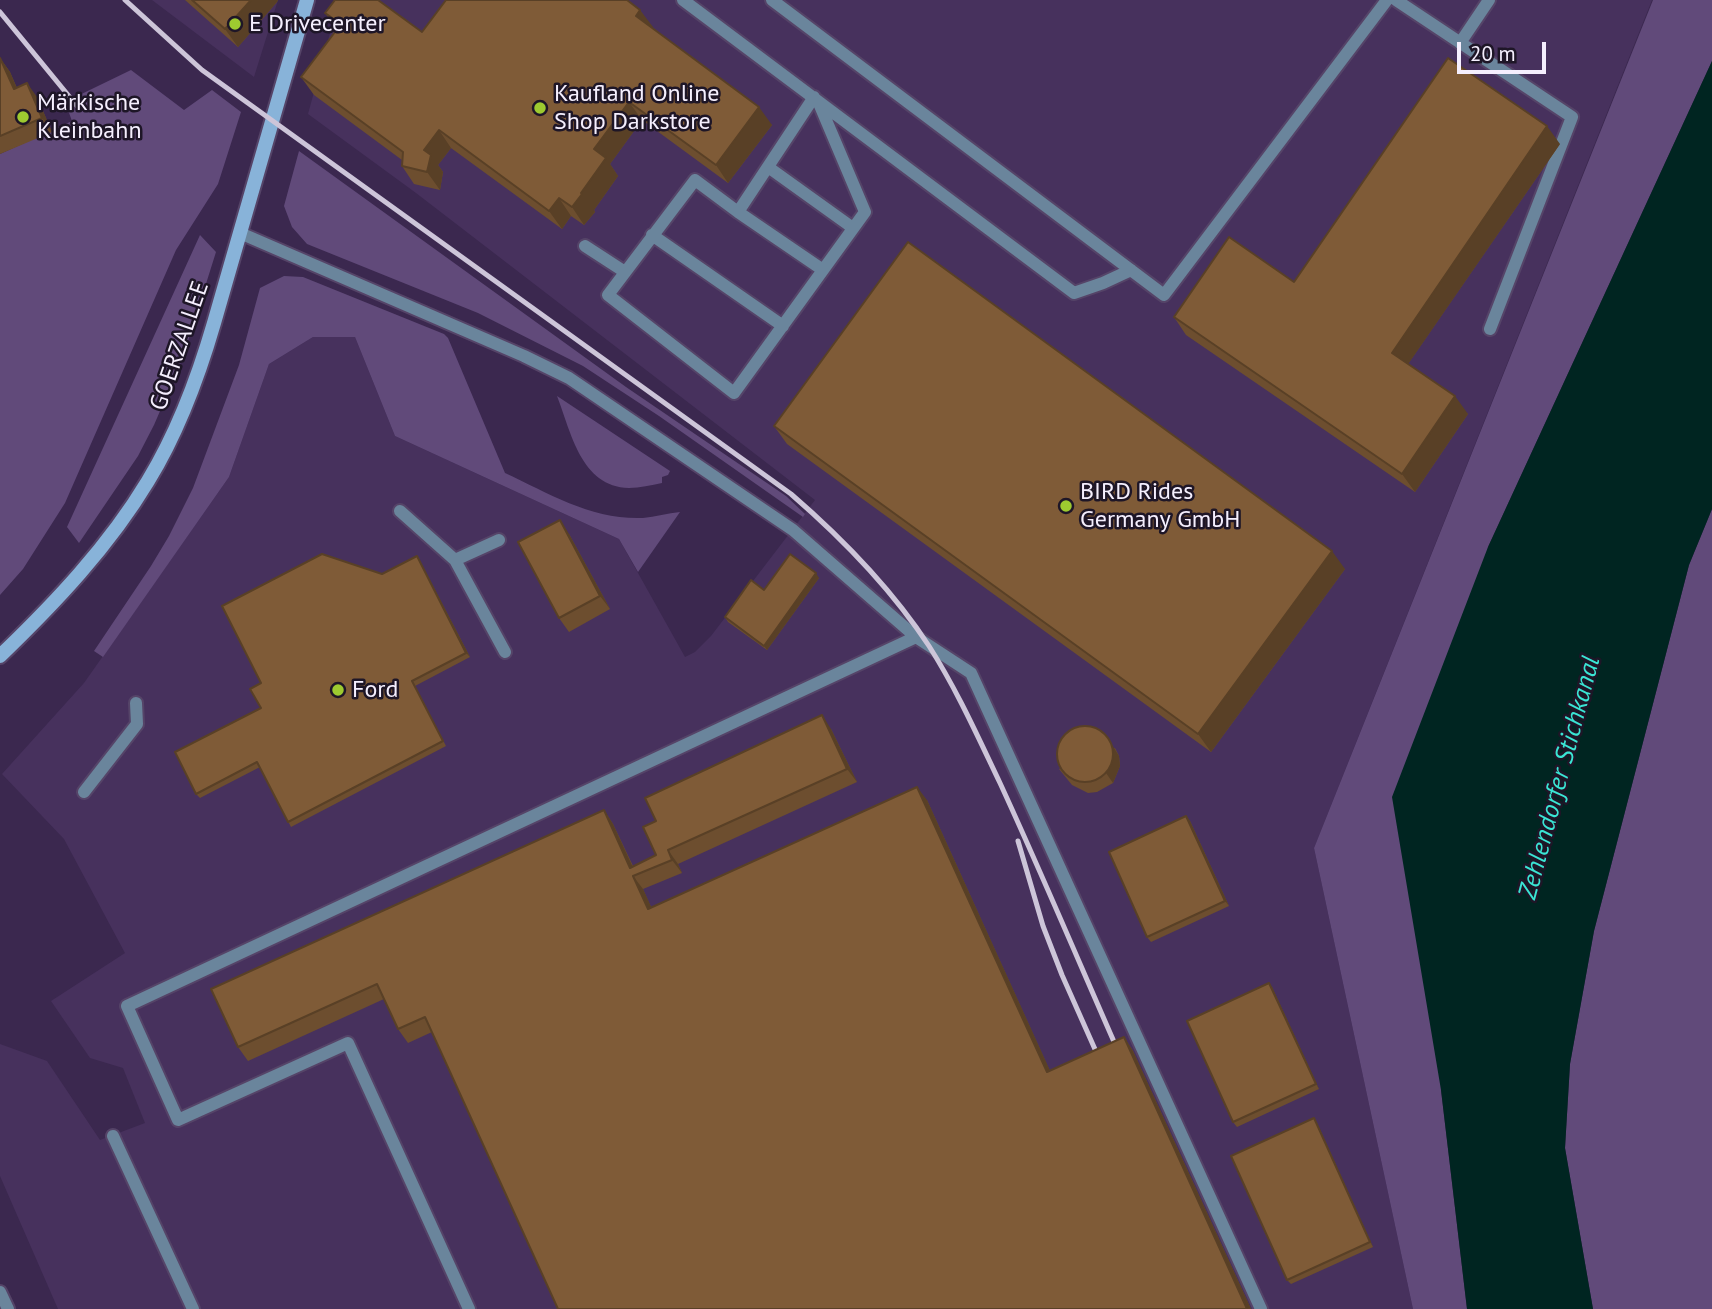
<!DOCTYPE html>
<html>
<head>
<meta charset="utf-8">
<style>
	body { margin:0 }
	#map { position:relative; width:1712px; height:1309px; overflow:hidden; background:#3b284f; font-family:"PT Sans",sans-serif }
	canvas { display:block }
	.scale { position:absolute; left:1457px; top:42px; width:89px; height:32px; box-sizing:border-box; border:4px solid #f5effe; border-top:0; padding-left:9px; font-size:21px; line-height:24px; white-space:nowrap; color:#f5effe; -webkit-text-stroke:5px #1e1627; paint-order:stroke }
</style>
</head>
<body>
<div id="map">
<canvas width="1712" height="1309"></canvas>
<div class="scale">20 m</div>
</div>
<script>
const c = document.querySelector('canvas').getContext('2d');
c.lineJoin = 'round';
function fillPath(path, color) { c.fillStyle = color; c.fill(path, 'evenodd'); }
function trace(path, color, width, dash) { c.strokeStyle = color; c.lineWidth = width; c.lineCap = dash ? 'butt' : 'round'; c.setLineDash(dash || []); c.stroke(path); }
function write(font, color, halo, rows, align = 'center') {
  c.font = font + ' "PT Sans",sans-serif'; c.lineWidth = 5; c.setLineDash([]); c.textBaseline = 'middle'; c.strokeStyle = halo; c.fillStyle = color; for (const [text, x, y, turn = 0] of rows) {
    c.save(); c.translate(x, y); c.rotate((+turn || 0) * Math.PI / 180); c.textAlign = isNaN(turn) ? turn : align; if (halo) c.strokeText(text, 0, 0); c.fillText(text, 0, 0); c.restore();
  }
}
fillPath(new Path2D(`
	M152,0h126l-24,77z
	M339,0h1313l-338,848 99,461h-1355l-58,-133v-132l47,17 53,79 45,-17 -22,-55 -33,-10 -39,-57 74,-48 -61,-114 -62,-65 82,-91 145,-206 40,-113 44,-27h42l40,99 224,103 66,118 10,-5 16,-16 104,-136 -399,-307 -108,-79z`), '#47315d');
fillPath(new Path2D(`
	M1653,0h59v61l-224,486 -47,543 26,219h-54l-99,-461z
	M131,70l53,40 28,-20 29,22 -23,72 -42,66 -111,253 -42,66 -23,26v-441l72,-33 -7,-19z
	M299,151l327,236 160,109 19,18 -2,3 -144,-101 -76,-50 -105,-53 -171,-69 -15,-17 -8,-21z
	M200,235l16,17 -34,108 -28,65 -16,31 -59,87 -12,-16z
	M284,276l19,1 141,57 4,4 57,135c45,21 87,47 138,45 12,-1 25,-5 37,-6l-42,60 -19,-33 -224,-103 -40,-99h-42l-44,27 -40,113 -126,180 -9,-6 57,-85 18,-30 24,-48 46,-123 21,-77z
	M557,396l113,75 -2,4 -6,2v6c-11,2 -22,5 -33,5 -48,-1 -58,-56 -72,-92z
	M1712,509v800h-119l-28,-161 5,-84 24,-133 95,-366z`), '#614a7a');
fillPath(new Path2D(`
	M1712,61v448l-23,56 -95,366 -24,133 -5,84 28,161h-126l-26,-219 -49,-293 96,-250z`), '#002521');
const lane = new Path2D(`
	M683,0l391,293 29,-10 28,-13
	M772,0l392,295 223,-295
	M1396,0l176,117 -82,212
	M1460,43l29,-43
	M814,97l-76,115 -43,-32 -87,115 126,98 131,-181 -47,-111
	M768,167l85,61
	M738,212l85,58
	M240,233l284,123 45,22 224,152 123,107
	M652,235l131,91
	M585,246l40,26
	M400,511l55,49 50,92
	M455,560l44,-20
	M84,792l53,-68 -1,-21
	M113,1136l80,173
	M0,1292l8,17
	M469,1309l-121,-266 -170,77 -51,-114 789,-369 55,36 290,636`);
const secondary = new Path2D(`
	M0,656c55,-53 109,-110 148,-175 30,-49 50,-103 66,-158l93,-323`);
trace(lane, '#554468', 16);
trace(secondary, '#554468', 18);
trace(lane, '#6a859c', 12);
trace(secondary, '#88b3d9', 14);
trace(new Path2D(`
	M125,0l77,70 589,424c52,45 100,94 138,152 28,44 49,91 71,137 42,91 81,184 122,277
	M0,12l77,94
	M1018,841l25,85 19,49 40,90`), '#cdc5d9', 5);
fillPath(new Path2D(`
	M185,0h93l-1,2 -39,45z
	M640,10l12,18 120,97 -44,58 -86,-63 -32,44 8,12 -24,34 1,2 -11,13 -13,-9 -9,13 -111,-81 -13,17 5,7 -3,18 -26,-6 -12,-18v-6l-88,-65 -13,-18 36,-47 -12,-17 97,19z
	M0,58l10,14 7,16 20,9 15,35 -52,22z
	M1560,144l-152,220 60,50 -53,78 -229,-157 -12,-18 120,-35z
	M774,426l571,143 -134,183 -424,-308z
	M569,534l41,75 -41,23 -10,-14z
	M420,561l50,96 -55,29 31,60 -155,81 -31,-60 -60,31 -4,-4 65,-86v-25l121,-109z
	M819,578l-52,72 -39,-28 -3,-5 39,-27z
	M831,729l26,53 -179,82 4,9 -39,16 8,18 276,-107 123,271 74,-34 9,14 118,258 -819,-277 -24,11 -10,-14 -14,-30 -136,62 -10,-14 366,-237 9,14 20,42 23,-11v-34z
	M1115,748l4,8 1,10 -7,17 -16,9 -9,1 -16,-8 -13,-16z
	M1186,816l4,5 39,85 -78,36 -4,-5z
	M1272,987l47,102 -82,38 -4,-5z
	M1314,1118l3,5 56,124 -82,37 -4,-4z`), '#6d4e2f');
fillPath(new Path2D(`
	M251,0h27l-1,2 -39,45 -13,-18z
	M640,10l13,17 -5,7 -12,-18z
	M0,58l10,14 13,31 -9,-14z
	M27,83l10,14 15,35 -10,-14z
	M629,102l13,18 -32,44 8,12 -24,34 1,2 -11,13 -12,-18 9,-14 13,-44z
	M759,107l13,18 -44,58 -12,-18z
	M1547,126l13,18 -156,226 -12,-17z
	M439,130l12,18 -13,17 5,7 -3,18 -13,-18 -3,-22z
	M559,198l12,18 -9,13 -13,-18z
	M1455,396l13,18 -53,78 -13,-18z
	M560,520l9,14 41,75 -10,-13z
	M1332,551l13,18 -134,183 -13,-18z
	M417,556l3,5 50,96 -4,-4z
	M816,573l3,5 -52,72 -3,-4z
	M822,715l9,14 26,53 -10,-13z
	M1108,738l11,18 1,10 -7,17 -7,-10z
	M917,787l10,13 130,286 -10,-14z
	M604,810l9,14 23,50 -6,-6z
	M1186,816l4,5 39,85 -4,-5z
	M668,850l10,14 4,9 -10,-13z
	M633,876l10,13 15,33 -10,-13z
	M1269,983l3,4 47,102 -3,-5z
	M1124,1037l9,14 118,258h-4z
	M1314,1118l3,5 56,124 -3,-5z`), '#594026');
const building = new Path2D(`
	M192,0h59l-26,29z
	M335,0h43l44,32 24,-32h181l13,10 -4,6 123,91 -43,58 -87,-63 -35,47 12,9 -25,35 1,1 -10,13 -13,-9 -10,13 -110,-81 -15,20 7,5 -4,17 -25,-6 1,-14 -102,-75 40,-53 -16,-11z
	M0,58l14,31 13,-6 15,35 -42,18z
	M1448,58l99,68 -155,227 63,43 -53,78 -228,-157 55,-80 65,45z
	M908,242l424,309 -134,183 -424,-308z
	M560,520l40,76 -41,22 -41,-76z
	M322,554l60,20 35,-18 49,97 -54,28 31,60 -155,81 -31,-60 -61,32 -21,-42 86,-44 -11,-19 11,-6 -39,-77z
	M790,554l26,19 -52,73 -39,-29 26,-37 13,10z
	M822,715l25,54 -179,81 4,10 -39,16 15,33 269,-122 130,285 77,-35 123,272h-689l-133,-292 -27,12 -21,-45 -139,63 -27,-58 393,-179 26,58 26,-13 -13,-28 13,-6 -11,-23z
	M1057 754a28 28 0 1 1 56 0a28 28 0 1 1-56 0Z
	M1186,816l39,85 -78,36 -38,-85z
	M1269,983l47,101 -83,38 -46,-101z
	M1314,1118l56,124 -83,38 -56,-124z`);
fillPath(building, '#7f5b37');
trace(building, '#594026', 2);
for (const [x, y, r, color] of [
	[235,24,7,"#9dca30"],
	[540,108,7,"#9dca30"],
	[23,117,7,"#9dca30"],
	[1066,506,7,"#9dca30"],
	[338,690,7,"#9dca30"]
]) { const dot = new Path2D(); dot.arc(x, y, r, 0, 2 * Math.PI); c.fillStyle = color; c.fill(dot); trace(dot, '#1e1627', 2.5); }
write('24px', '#f5effe', '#1e1627', [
	["E Drivecenter",249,24],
	["Kaufland Online",554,94],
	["Shop Darkstore",554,122],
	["Märkische",37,103],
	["Kleinbahn",37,131],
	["BIRD Rides",1080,492],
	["Germany GmbH",1080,520],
	["Ford",352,690]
], 'left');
write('24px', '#f5effe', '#1e1627', [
	["GOERZALLEE",180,346,-71]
]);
write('italic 26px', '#3ae5d4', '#1e1627', [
	["Zehlendorfer Stichkanal",1560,778,-75]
]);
</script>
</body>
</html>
